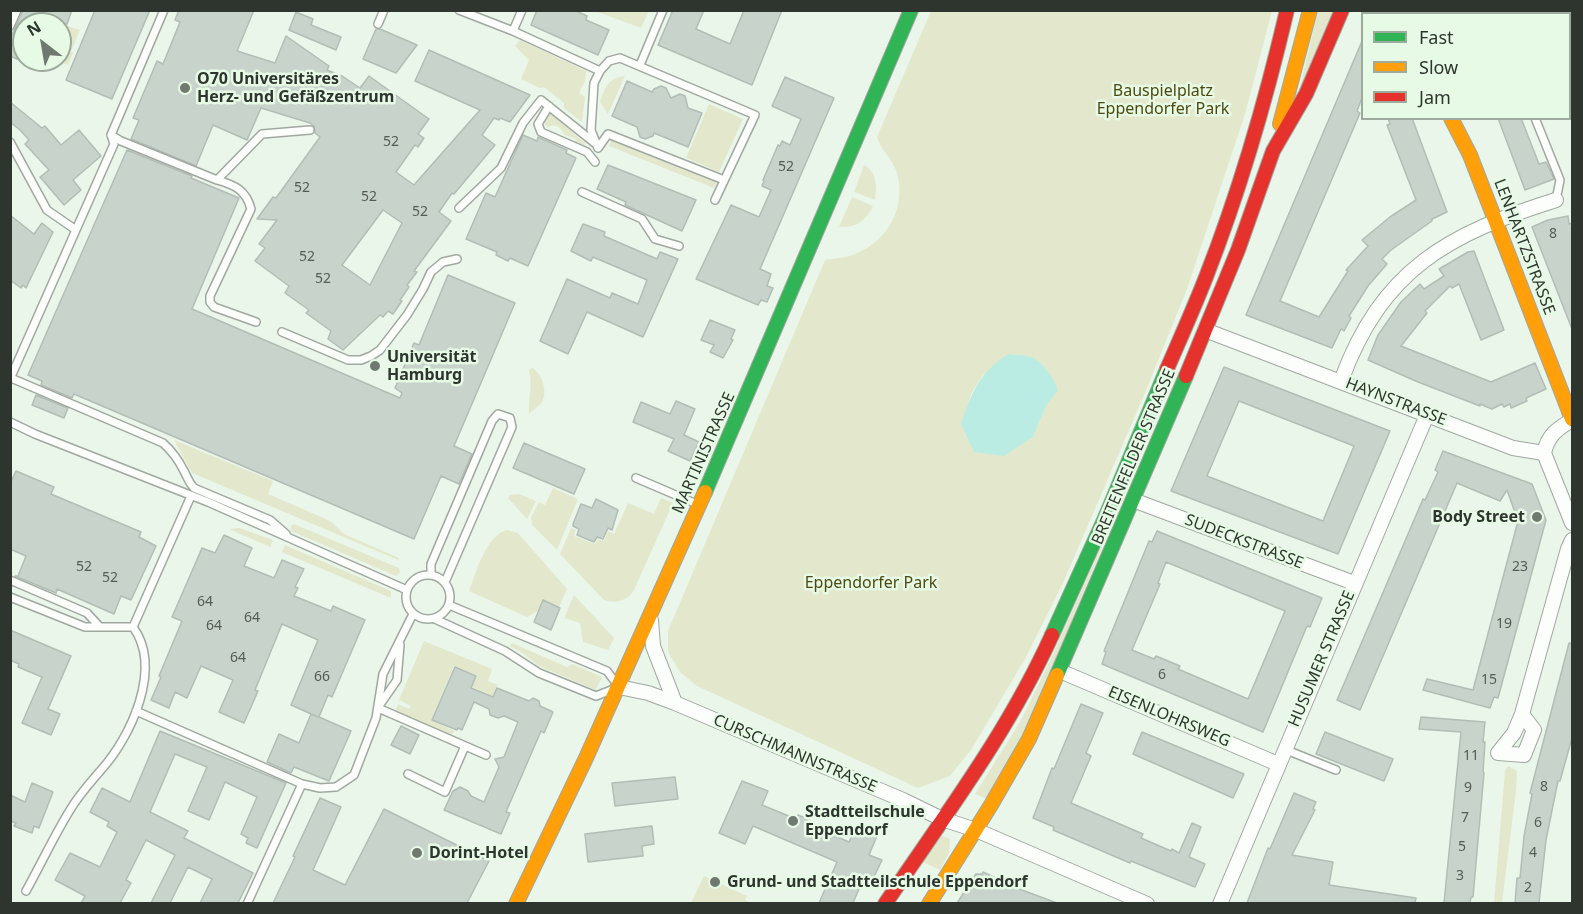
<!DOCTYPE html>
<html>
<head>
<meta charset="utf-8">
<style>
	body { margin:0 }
	#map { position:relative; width:1583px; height:914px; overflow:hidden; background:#eaf6ea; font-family:"Noto Sans",sans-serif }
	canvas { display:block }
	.frame { position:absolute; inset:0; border:12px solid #2e352e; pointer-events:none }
	.legend { position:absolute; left:1361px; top:12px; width:210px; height:108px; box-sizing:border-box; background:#e6fae6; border:2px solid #9cab9c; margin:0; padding:8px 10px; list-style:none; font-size:18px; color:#2e352e }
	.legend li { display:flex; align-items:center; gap:12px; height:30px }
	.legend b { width:30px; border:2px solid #9cab9c }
	.north { position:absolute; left:12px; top:12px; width:60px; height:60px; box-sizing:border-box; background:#e6fae6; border:2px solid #9cab9c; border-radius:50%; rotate:329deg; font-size:16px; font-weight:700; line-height:24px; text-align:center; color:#2e352e }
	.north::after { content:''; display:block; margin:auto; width:21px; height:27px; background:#707970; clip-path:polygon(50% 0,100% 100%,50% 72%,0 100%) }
</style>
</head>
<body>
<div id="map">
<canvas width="1583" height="914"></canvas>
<div class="frame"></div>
<ul class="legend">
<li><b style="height:8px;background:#30b455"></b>Fast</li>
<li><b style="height:8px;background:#ff9f0a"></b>Slow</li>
<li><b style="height:8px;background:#e5322d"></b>Jam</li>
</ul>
<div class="north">N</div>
</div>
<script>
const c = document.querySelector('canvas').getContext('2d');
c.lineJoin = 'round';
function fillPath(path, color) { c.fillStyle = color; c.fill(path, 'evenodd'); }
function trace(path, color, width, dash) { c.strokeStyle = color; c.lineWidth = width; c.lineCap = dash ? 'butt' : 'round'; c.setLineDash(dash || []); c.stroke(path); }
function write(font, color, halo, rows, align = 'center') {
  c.font = font + ' "Noto Sans",sans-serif'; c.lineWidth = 5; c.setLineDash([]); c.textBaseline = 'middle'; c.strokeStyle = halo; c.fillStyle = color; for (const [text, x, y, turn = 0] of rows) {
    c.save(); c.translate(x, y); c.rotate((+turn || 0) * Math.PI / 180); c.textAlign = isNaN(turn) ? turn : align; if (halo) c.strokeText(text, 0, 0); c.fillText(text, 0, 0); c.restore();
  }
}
fillPath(new Path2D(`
	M595,11l54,-1v1l-8,17z
	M931,11h341l-27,103 -58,175 -42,104 -82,190 -38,76 -54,91 -21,26 -32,12 -221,-102 -17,-14 -12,-20v-21l157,-371c11,-2 22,-2 32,-7 32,-13 49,-47 40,-80 -4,-14 -17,-24 -20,-36zM1033,358l25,32 -12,16 -13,31 -71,-13 10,-32 11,-17z
	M1318,11h16l-35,80z
	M68,26l12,4 -9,21 2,2 -5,12 -11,-5h3v-15z
	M520,40l66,31 -1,10 -6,12 6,4 -3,25 -18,-14v-5l-20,-16 -4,1 -19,-9 8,-19 -14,-14z
	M625,76l-17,38 -8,-12c5,-15 8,-24 25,-26z
	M709,104l34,15 -24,53 -33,-14z
	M548,114h3l34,29 -1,2 -9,-3 1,-3 -11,-4 -6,-8 -5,-2 -6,2 -3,-2 -1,-5z
	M612,139l105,43 -3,6 -105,-42z
	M864,165c13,6 13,22 11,35l-21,-8z
	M852,197l21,9c-7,15 -17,22 -34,21z
	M532,368c10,5 15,22 11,32 -2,5 -10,10 -14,14 -1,-15 4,-28 0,-44z
	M174,440l99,41 -5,13 58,25 7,4 11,11 55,24 -1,2 -206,-87z
	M553,488l25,11 -21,51 -25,-25 -1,-7 8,-16 6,3z
	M519,494l17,7 -9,18 -19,-21 2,-3z
	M661,498l12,5 -39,87c-7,11 -18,14 -30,10l-44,-46 11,-26 5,2 -2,6 21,8 3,-5 6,2 4,-10 6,3 14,-31 26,11z
	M1115,516l-89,214 -39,69 -12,-5 45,-72 30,-61z
	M294,524l105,44 1,5 -4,3 -105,-45v-5z
	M239,528l34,12 -3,7 -41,-18z
	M507,530l11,3 49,56 -8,18 -16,-7 -5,11 -11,6 -58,-26c7,-18 17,-56 38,-61z
	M285,545l106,46v7l-109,-46z
	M574,595l40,43 -6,12 -25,-8 -3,-19 -15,-5v-2z
	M424,641l68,28 -4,12 10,4 -5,11 -21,-9 5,-12 -23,-9 -23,54 23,11 -2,4 -57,-24 3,-7 11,5 2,-3 -12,-6z
	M512,643l55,24 5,-3 30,13 -6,13 -57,-24 -18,-14 -11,-6z
	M1508,766l9,5 -1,20 -14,112h-8l11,-132z
	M942,836l8,3 -1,14 -9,17 -19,-9z
	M704,876l43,20 -2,4 7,3h-61z`), '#e3e8cc');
fillPath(new Path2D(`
	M1008,354c7,1 20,1 26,4 10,6 21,21 24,33l-12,15 -13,31 -29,19 -30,-4 -13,-28c11,-32 18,-51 47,-70z`), '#bbece3');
const building = new Path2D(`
	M23,10h49l-5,14h-43v38l-14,-6v-17z
	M95,10h55l-38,89 -46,-19z
	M179,10h75l-17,41 38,12 11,-27 43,30 -2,4 15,6 18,12 9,-12 60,43 -11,15 6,4 -6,9 -3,-2 -19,27 18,13 66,-75 -65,-29 14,-31 101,45 -20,27 -10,-4 -1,2 -5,-2 -12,17 13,10 -41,49 -2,-1 -13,19 12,9 -37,50 3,1 -10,13 2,2 -9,13 2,1 -9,13 -5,-3 -5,6 -3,-2 -37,35 -15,-11 3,-8 -25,-18 3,-3 -24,-17 4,-7 -34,-25 10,-13 -6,-4 18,-24 -20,-1 16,-22 3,1 44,-61 -5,-4 -1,-7 -4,-3 -49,-15 -14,32 -34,-15 -17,41 -65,-27 8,-19 -6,-2 24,-57 6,3 17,-42 -5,-2zM383,210l19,13 -32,62 -28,-20z
	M537,10h37l13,6 -1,4 23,10 -11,25 -67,-30z
	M673,10h31l-8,19 34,15 14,-34h38l-30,75 -94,-40z
	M296,12l17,7 -2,6 30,12 -5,13 -47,-20z
	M376,29h4l37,16 -21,28 -33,-14z
	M1362,41v57l-5,13 3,2 -80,188 39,16 29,-46 -2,-1 22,-24 -6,-6 28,-23 26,-17 -29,-75 3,-1 -2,-6h24l35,94 -15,7v2l-41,29 -9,9 5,5 -19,22 -19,30 2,2 -7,13 -3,-2 -9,19 -86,-33z
	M785,77l49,21 -74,171 11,5 -4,12 6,2 -6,14 -6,-2 -3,5 -62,-26 35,-74 28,12 12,-27 -9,-4 2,-5 -1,-1 15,-35 2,1 2,-5 8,4 11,-26 -29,-13z
	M627,81l25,11 2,-3 7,-3 5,2 5,10 9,-4 5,2 3,12 14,5 -14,34 -34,-14 -1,3 -8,3 -5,-2 -3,-10 -25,-11z
	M10,102l32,26 3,-2 16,19 18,-15 22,26 -28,24 8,10 -17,15 -24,-28 9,-7 -24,-26 4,-4 -9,-10 -10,-8z
	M1498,118h23l18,46 7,-2 8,17 -29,11z
	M523,135l14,6 1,-4 29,13 -1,3 10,5 -48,108 -18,-8 -2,3 -12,-6 1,-3 -31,-13 20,-46 9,4z
	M127,150l65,26 -1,2 48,20 -47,111 208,89 2,-5 -7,-5 19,-45 5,2 29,-70 67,28 -61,143 18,8 -13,30 -18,-8 -27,63 -340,-145 -2,4 -31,-13 1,-4 -14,-6z
	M608,165l88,35 -14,31 -57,-26 1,-3 -29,-13z
	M10,215l24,19 8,-11 11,9 -27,56 -3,-3 -2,3 -11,-8z
	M1568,216l1,8 3,-1v106l-40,-102 16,-7z
	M583,224l22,8 -1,4 53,23 3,-7 18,7 -35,78 -56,-25 -19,42 -28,-13 27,-62 43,19 2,-5 26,11 9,-24 -54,-23 -2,4 -20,-10z
	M1474,251l30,79 -23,10 -22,-56 -7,4 -2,-2 -25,25 2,2 -26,33 90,36 44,-19 11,26 -20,9 1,3 -16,7 -1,-4 -6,3 -2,-3 -10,5 -12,-5v2l-62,-24 -50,-22 10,-25 23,-33 19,-18 4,5 20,-13 -5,-7 29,-17z
	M710,320l25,10 -4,9 2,1 -10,18 -13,-6 4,-7 -13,-5z
	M1224,367l166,64 -52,123 -167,-63zM1239,401l115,45 -31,75 -116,-45z
	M36,395l32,13 -4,10 -32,-13z
	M676,401l19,8 -11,26 15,7 -9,19 -22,-10 6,-12 -41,-17 8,-20 29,12z
	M524,443l61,26 -11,25 -61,-26z
	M1443,451l89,33 14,36 -48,178 -4,-1 -4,11 -67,-18 4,-11 46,11 45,-169 -11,-31 -7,11 -43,-18 -97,227 -23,-10 86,-201 2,1 13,-28 -3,-2z
	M16,471l38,16 -3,7 90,38 -2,5 17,9 -25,54 -10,-4 -7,18 -57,-25 -1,4 -41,-17h3l8,-20 -16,-7v-65z
	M596,499l22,11 -6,20 -4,-2 -5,11 -6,-2 -3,5 -17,-7 2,-6 -6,-3v-2l8,-20 11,4z
	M1157,531l165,67 -12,29 -3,-1 -44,106 -161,-68 4,-12 -2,-1 45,-110 3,1zM1166,562l119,49 -37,88 -70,-30 2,-3 -24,-10 -2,3 -22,-9 28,-66 -2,-1z
	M224,535l28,13 -8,18 30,12 8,-18 22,9 -9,18 3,1 -4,8 37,15 2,-5 32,14 -33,77 -4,-2 -9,22 32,14 -22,50 -35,-14 -3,6 -24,-11 12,-28 20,9 12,-29 7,3 -27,-12 27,-65 -36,-16 -27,66 3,1 -14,32 -25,-11 14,-32 -32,-14 -14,32 -12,-6 -6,16 -18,-8 10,-23 -2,-1 23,-55 -10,-4 30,-69 13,5z
	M543,600l17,8 -9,22 -17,-8z
	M10,630l61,26 -23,53 12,5 -9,21 -29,-12 20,-46 -24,-10 1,-3 -9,-4z
	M1569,643h3v95l-12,43h-2l-12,59 -7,63h-24l2,-25h3l4,-42 8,-42 -2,-1z
	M455,667l21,9 -5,12 22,9 4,-9 32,13 4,-3 6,3 1,5 13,6 -9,21 -3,-2 -35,81 4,1 -9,21 -57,-24 9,-19 7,-4 8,4 3,5 13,6 15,-35 -4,-8 9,-2 14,-35 -14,-6 -6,2 -8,-3 -1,-6 -15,-7 -12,28 -4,-2 -1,2 -25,-10z
	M1081,704l22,9 -17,40 5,3 -20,47 72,31 -2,4 30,13 1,-2 7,4 13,-30 9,4 -12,30 16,7 -10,23 -64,-26 -1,2 -77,-33 1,-3 -21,-9 19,-50 2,1z
	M1421,717l64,5 -2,20h2l-2,30 1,1 -11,124h-2l-1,6h-26l17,-171 -42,-3z
	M401,726l18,9 -9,19 -19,-9z
	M160,731l126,52 -29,65 -11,-5 2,-5 -7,-4 16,-37 -32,-15 -16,38 -21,-9 19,-44 -32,-13 -25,58 38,19 -4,7 69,35 -15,30h-38l12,-24 -24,-12 -18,36h-19l24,-48 -29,-15 -20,40 5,3 -11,20h-39l4,-7 -30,-16 15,-27 30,14 17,-35 -10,-6 2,-4 -19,-10 12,-24 28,14z
	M1142,732l102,42 -11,24 -100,-44z
	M1325,732l68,27 -9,22 -68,-27z
	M675,777l3,22 -63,7 -3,-23z
	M742,781l26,10 -6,14 34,14 2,-4 10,4 -2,4 43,19 7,-15 21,9 -8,19 13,5 -9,19 -8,-4 -12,28h-34l18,-41 -84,-36 -8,18 -26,-11z
	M32,783l21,9 -14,36 -5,-2 -2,7 -18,-7 2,-3 -6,-2v-26l15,7z
	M1294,793l22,9 -3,7 2,1 -23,45 41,7 -4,23 87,13 -1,5h-168l21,-55 2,1z
	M320,798l21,9 -28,63 32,15 39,-76 105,52 -22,42h-194l22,-46 -2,-1z
	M652,826l2,18 -12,2 1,10 -55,6 -3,-28z
	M983,872l21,10 -1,1 54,20h-100l19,-29h6z`);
fillPath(building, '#c8d3cb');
trace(building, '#b2bdb5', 1.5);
const lane = new Path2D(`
	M459,10l54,21 87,40
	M1518,10l1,4
	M378,24l6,-14
	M10,26l7,-16
	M513,31l9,-21
	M640,65l23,-55
	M549,106l-11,18 3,8 46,20 8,10
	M1535,118l25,62 -4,20
	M111,135l10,6 96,39 45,-46 48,-4
	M10,142l37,68 29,20
	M598,148l-7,-18 3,-47 6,-12 9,-10 11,-3 135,57 -40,85
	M598,148l10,-14 116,46
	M217,180c18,5 29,10 34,29l-41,87v6l4,5 42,15
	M582,192l60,27 13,20 24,7
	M459,208l42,-40 22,-45 18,-23 55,44
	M282,332l66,28h13l10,-4 9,-6 27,-35 16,-26 8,-17 12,-10 14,-3
	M11,378l152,65c9,8 16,18 21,28 4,7 4,11 10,17l76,32 16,14
	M10,379l104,-235 -3,-9 53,-125
	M10,422l25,12 173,68 199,88
	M636,478l63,27
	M406 597a22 22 0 1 1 44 0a22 22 0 1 1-44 0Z
	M431,575v-11l61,-143 6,-7 12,4 2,9 -67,155
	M10,580l77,33 12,13
	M10,597l75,30h48c30,41 -2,110 -32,143 -11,13 -22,25 -31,40 -16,26 -29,54 -44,81
	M435,619l70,32 34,22 57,23 23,-9 -12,-16 -158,-66
	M133,627l58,-131
	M379,706l18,-26 3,-35
	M378,708l108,47
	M136,711l166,73 18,4 16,-1 18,-12 22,-57 7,-44 30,-60
	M1284,749l52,21
	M408,774l37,18 20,-46
	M247,904l55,-120`);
const street = new Path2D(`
	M1205,330l308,118 31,5
	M1341,381c41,-112 107,-147 215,-181
	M1544,453l28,70
	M1544,453c4,-18 13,-24 28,-33
	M1133,500l221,83
	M651,620l2,26 22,57
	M1060,671l218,93
	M619,687l29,6 27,10 228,97 39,19 34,11 171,74
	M1522,714l12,16 -10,25 -26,-2 16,-20 8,-19 46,-165 4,-9
	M1220,904l207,-489`);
const fast = new Path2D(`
	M705,492l206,-482
	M1052,635l53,-117 62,-149
	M1057,675l129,-299`);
const slow = new Path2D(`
	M1406,10l6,4
	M1451,118l19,37 102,264
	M1280,124l30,-114
	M516,904l70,-146 119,-266
	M929,904l62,-99 38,-66 28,-64`);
const jam = new Path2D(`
	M1439,10l1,4
	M1167,369c13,-30 27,-61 39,-92 34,-87 60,-177 81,-267
	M1186,376l52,-126 35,-99 33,-57 36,-84
	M885,904c60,-89 122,-170 167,-269`);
trace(lane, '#a0a8a0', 10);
trace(street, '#a0a8a0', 16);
trace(fast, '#a0a8a0', 16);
trace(slow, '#a0a8a0', 16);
trace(jam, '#a0a8a0', 16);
trace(lane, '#fcfefc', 7);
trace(street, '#fcfefc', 14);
trace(fast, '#30b455', 14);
trace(slow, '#ff9f0a', 14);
trace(jam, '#e5322d', 14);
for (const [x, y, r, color] of [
	[185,88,6,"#707970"],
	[375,366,6,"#707970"],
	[1537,517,6,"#707970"],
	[793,821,6,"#707970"],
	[417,853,6,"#707970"],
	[715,882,6,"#707970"]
]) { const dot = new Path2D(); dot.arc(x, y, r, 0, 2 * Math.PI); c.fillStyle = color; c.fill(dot); trace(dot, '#e6fae6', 2); }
write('14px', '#545c55', null, [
	["52",391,142],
	["52",786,167],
	["52",302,188],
	["52",369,197],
	["52",420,212],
	["8",1553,234],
	["52",307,257],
	["52",323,279],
	["52",84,567],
	["23",1520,567],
	["52",110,578],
	["64",205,602],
	["64",252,618],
	["19",1504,624],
	["64",214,626],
	["64",238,658],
	["6",1162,675],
	["66",322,677],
	["15",1489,680],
	["11",1471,756],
	["8",1544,787],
	["9",1468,788],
	["7",1465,818],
	["6",1538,823],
	["5",1462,847],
	["4",1533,853],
	["3",1460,876],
	["2",1528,888]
]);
write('bold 16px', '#2e352e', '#e6fae6', [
	["O70 Universitäres",197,79],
	["Herz- und Gefäßzentrum",197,97],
	["Universität",387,357],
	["Hamburg",387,375],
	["Body Street",1525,517,"right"],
	["Stadtteilschule",805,812],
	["Eppendorf",805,830],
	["Dorint-Hotel",429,853],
	["Grund- und Stadtteilschule Eppendorf",727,882]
], 'left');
write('16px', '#4e4a0f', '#e6fae6', [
	["Bauspielplatz",1163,91],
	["Eppendorfer Park",1163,109],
	["Eppendorfer Park",871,583]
]);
write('16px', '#2e352e', '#e6fae6', [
	["LENHARTZSTRASSE",1524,247,69],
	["HAYNSTRASSE",1396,402,21],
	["MARTINISTRASSE",704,453,-66],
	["BREITENFELDER STRASSE",1134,457,-67],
	["SUDECKSTRASSE",1244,542,21],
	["HUSUMER STRASSE",1322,659,-67],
	["EISENLOHRSWEG",1169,717,23],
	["CURSCHMANNSTRASSE",795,754,23]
]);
</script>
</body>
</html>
